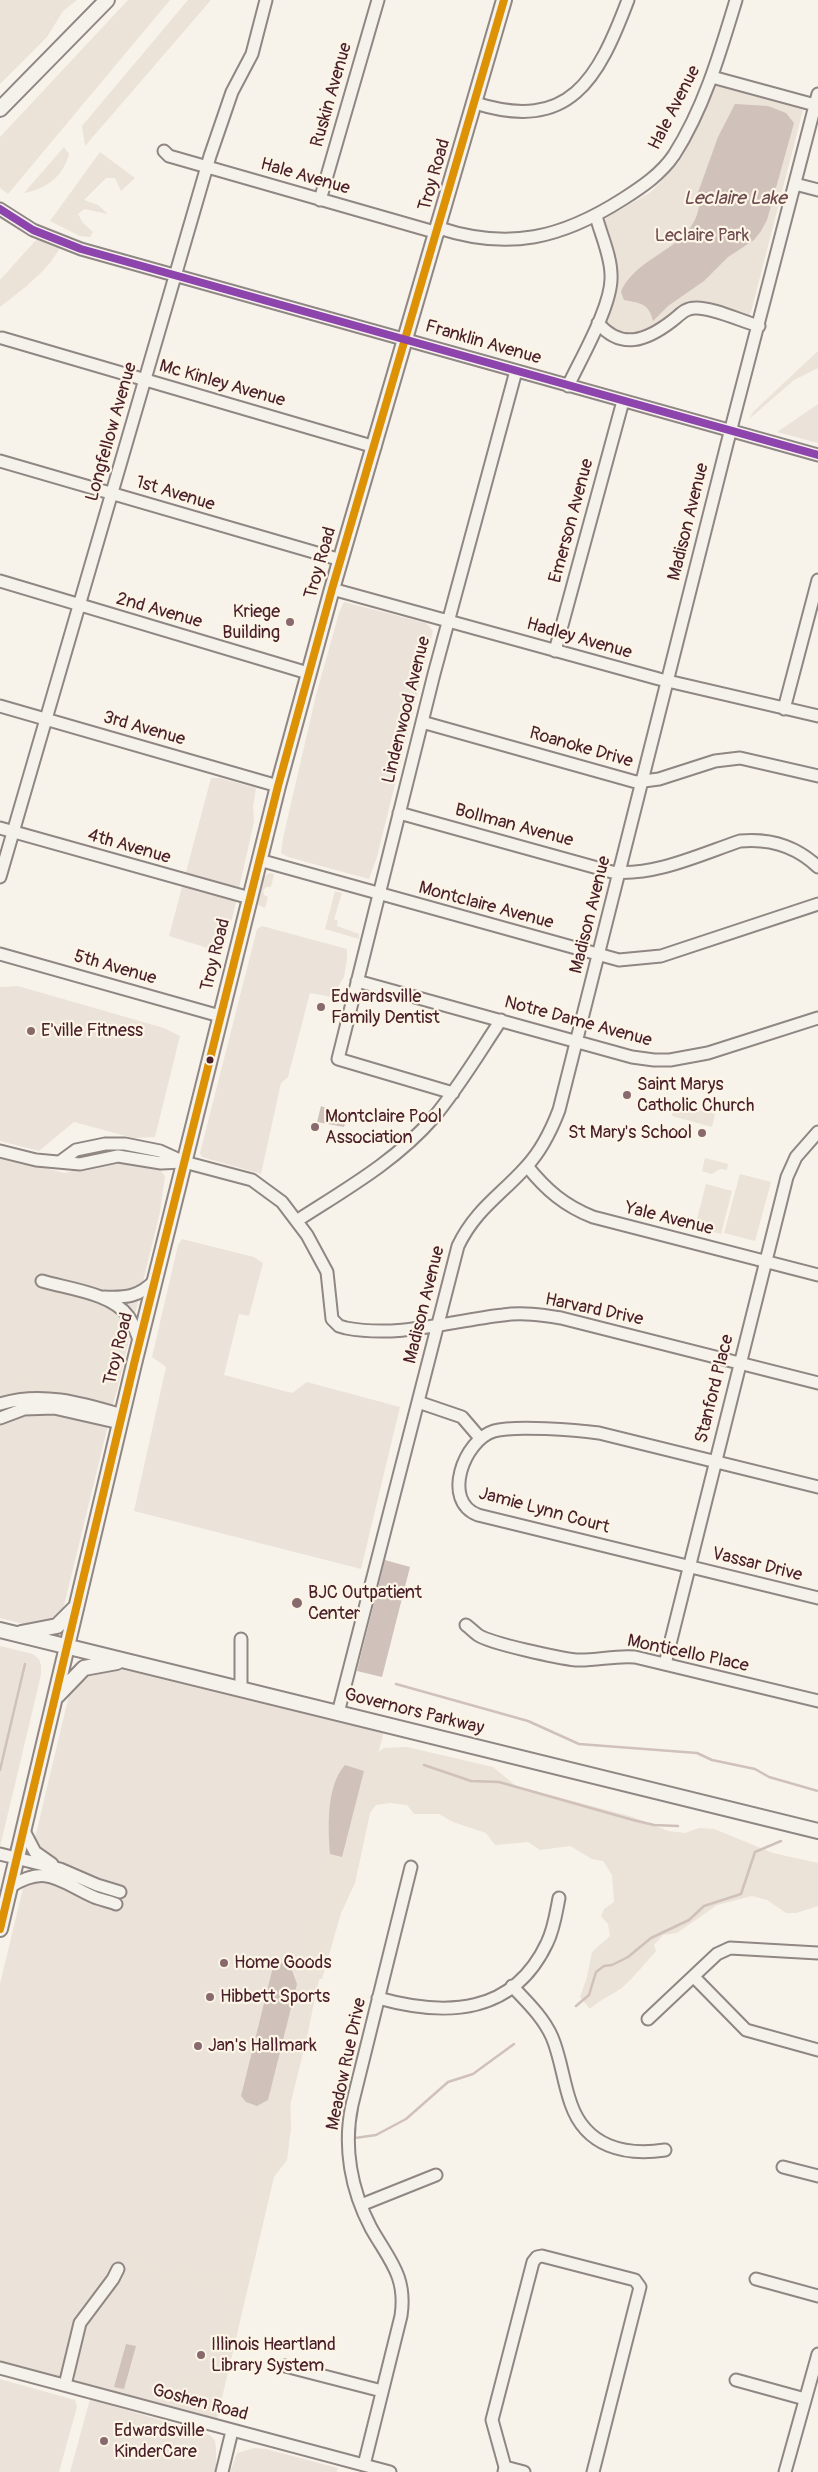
<!DOCTYPE html>
<html>
<head>
<meta charset="utf-8">
<style>
	body { margin:0 }
	canvas { display:block; background:#f7f3ea }
</style>
</head>
<body>
<canvas width="818" height="2472"></canvas>
<script>
const c = document.querySelector('canvas').getContext('2d');
c.lineJoin = 'round';
function fillPath(path, color) { c.fillStyle = color; c.fill(path, 'evenodd'); }
function trace(path, color, width, dash) { c.strokeStyle = color; c.lineWidth = width; c.lineCap = dash ? 'butt' : 'round'; c.setLineDash(dash || []); c.stroke(path); }
function write(font, color, halo, rows, align = 'center') {
  c.font = font + ' Pangolin,sans-serif'; c.lineWidth = 4.5; c.setLineDash([]); c.textBaseline = 'middle'; c.strokeStyle = halo; c.fillStyle = color; for (const [text, x, y, turn = 0] of rows) {
    c.save(); c.translate(x, y); c.rotate((+turn || 0) * Math.PI / 180); c.textAlign = isNaN(turn) ? turn : align; if (halo) c.strokeText(text, 0, 0); c.fillText(text, 0, 0); c.restore();
  }
}
fillPath(new Path2D(`
	M818,404v39l-41,-11z
	M344,602l82,21 7,8 -56,226 -8,22 -81,-22 -7,-4 2,-15 33,-143 23,-82z
	M211,778h9l36,10 -3,19 1,13 -2,11 -19,84 -10,35 -3,2 -51,-16z
	M262,926l85,23v11l-3,17 -12,20 -22,-4 -22,84 -7,6 -20,91 -59,-17 -2,-4 57,-224z
	M18,986l146,42 16,8 -25,101 -22,1 -59,-16 -35,29 -39,-10v-154z
	M0,1156l64,17 30,-8 25,-2 41,7 5,6 -5,36 -99,406 -4,6 -30,1 -27,-7z
	M182,1239l72,18 9,6 -14,53 -10,-2 -15,61 68,18 15,-11 93,25 -39,162 -227,-58 32,-144 -14,-10 26,-112z
	M0,1646l33,8 6,5 2,6v10l-41,172z
	M108,1668h16l260,63 -67,257 -10,49 -95,384 -212,-60v-377l70,-293 14,-18z
	M0,2379l75,21 2,7 -18,65h-59z
	M90,2399l120,36 5,6 1,7v24h-146z
	M254,2448l12,1 72,19 -1,4h-107l7,-19z`), '#ebe3d9');
fillPath(new Path2D(`
	M0,0h77l-14,11 -16,26 -47,47z
	M128,0h42l-162,194 -8,-6v-51z
	M188,0h23l-126,146 -3,-20z
	M716,85l87,25 -52,202 -2,5 -46,-12 -55,27 -24,6 -20,-15c19,-45 10,-58 -1,-103l48,-28 29,-31z
	M64,147l5,7c-6,22 -22,35 -45,39z
	M100,152l35,26 -14,13 -6,-13h-9l-22,22 14,5 10,9 -24,-5 -6,5 5,9 10,9 -3,5 -10,-1 -30,-15z
	M37,239l24,7c-14,26 -38,43 -61,61v-27z
	M818,351v17l-24,12 -45,39 5,-8z
	M269,873l5,1 -3,13h-4l-4,3 1,5 4,2 -3,11 -8,-4 6,-26z
	M335,891l7,2 -8,26 4,2 -1,5 22,8v5l-34,-10z
	M675,1104l40,10 -3,13 -40,-11z
	M705,1158l23,6 -1,6 -7,-1 -8,5 -10,-3z
	M740,1174l31,8 -16,59 -31,-8z
	M706,1184l26,7 -11,43 -26,-7z
	M58,1292l61,19 6,9c-4,13 -13,22 -17,36 -3,15 5,32 -1,46l-18,1 -57,-9v-3l-2,1 -5,-7c-3,-10 2,-47 12,-51l5,4h-6l-10,34 6,2 -2,6 61,18 3,-7 5,1 14,-74 -7,-2 2,-7 -52,-14 -2,6 -7,-1 -5,16 6,3 -3,5h-5l-2,-5 5,-19 6,-7z
	M127,1323l3,12 -13,56 -5,8 -3,-38 5,-16z
	M407,1747l86,20 23,19 117,31 35,14 17,2 14,-5 15,1 59,24 45,10v43l-22,7h-10l-19,-13 -15,-4 -35,9 -40,28 -14,2 -9,10 2,6c-11,12 -21,25 -33,36 -10,8 -23,12 -33,22l-10,-12 7,-20 5,-25 18,-16 -2,-12 -7,-8 3,-7 10,-7 -2,-27 -9,-14 -11,-2 -22,-13 -30,4 -12,-8 -33,3 -9,-12 -33,-11 -14,-8h-25l-7,-9 -17,-2 -14,2 -6,8 -15,70 -14,30 -19,66h-7l-25,117 1,32 -4,32 -13,17 -57,242 -52,-14 3,-6 6,1 6,-26 3,1v-3l33,8 5,-15 3,-27 -4,-1 5,-21 10,2 4,-16 -9,-2 2,-8 -102,-25 -3,-2v-5l8,-4 8,1 -1,6 38,9 2,-5 42,9 6,-1 7,-8 70,-279 -3,-47 8,-14 17,-72 14,3 4,-4 30,-101 7,-5z`), '#ebe2d8');
fillPath(new Path2D(`
	M735,104l33,2 18,7 8,10 -27,97 -6,11 -7,9 -26,17 -24,24 -36,25 -15,15c-4,-19 -15,-18 -29,-21l-3,-8c15,-37 72,-43 78,-86l-4,-5 23,-64z
	M321,1106l26,11 -3,10 -27,-5z
	M385,1560l25,7 -28,110 -25,-6z
	M345,1765l19,6 -22,86 -12,-3c-2,-26 -4,-68 15,-89z
	M275,1959l15,6 7,19 -29,116 -11,6 -11,-4 -5,-6z
	M126,2344l10,2 -12,43 -10,-2z`), '#d0c1ba');
trace(new Path2D(`
	M396,1684l132,37 51,23 118,9 15,7 43,9 14,8 49,14
	M424,1765l47,16 28,1 134,38 21,5 24,1
	M0,1770l25,-106
	M576,2006l13,-11 7,-23 8,-6 8,-1 16,-8 23,-19 38,-18 15,-14 37,-12 14,-42 26,-11
	M355,2138l21,-3 30,-16 42,-37 25,-8 41,-30`), '#d0c1ba', 2.5);
const minor = new Path2D(`
	M712,77l103,28
	M475,103c95,30 123,-24 153,-103
	M164,151l5,5 269,77
	M795,184l23,6
	M320,200l58,-200
	M0,209l33,21 48,19 737,206
	M439,228c70,23 123,10 184,-29 19,-12 38,-25 51,-44 30,-47 46,-102 62,-155
	M598,323c23,27 48,18 74,-2 8,-6 13,-13 23,-13 17,-1 46,13 64,18
	M2,338l373,109
	M568,386c13,-28 45,-82 43,-111 0,-19 -10,-40 -15,-59
	M0,461l341,99
	M0,581l308,92
	M332,589l327,90 159,37
	M555,651l68,-250
	M0,706l278,80
	M784,709l34,-129
	M422,722l214,60 23,-3 56,-18 25,-3 78,18
	M399,813l213,59c43,4 87,-17 128,-31 31,-3 56,5 78,26
	M0,828l250,70
	M259,860l360,100 42,-4 157,-52
	M0,877l210,-721 22,-64 20,-38 14,-54
	M0,954l220,62
	M357,981l275,76 22,3h16l38,-7 110,-35
	M453,1093l-115,-34 96,-385 82,-303
	M0,1151l36,9 44,4 38,-8 43,7 22,-1
	M61,1161l15,-11 29,-6h20l35,7 24,11 68,18 30,22 25,33 20,37 5,47 7,7 7,2c54,10 104,-7 157,-13 19,-3 39,0 58,3l257,65
	M527,1166c19,24 38,40 66,51l225,58
	M298,1220c48,-31 98,-59 136,-103 25,-30 45,-64 67,-97
	M42,1281c27,8 69,12 86,35 6,8 8,17 12,26
	M104,1297c21,1 36,0 51,-17
	M418,1402l44,15 18,21
	M0,1404c41,-13 81,-1 122,11
	M0,1418l24,-9 30,-1 66,15
	M818,1487l-219,-54c-22,-3 -85,-8 -105,-2 -30,9 -53,70 -16,84l340,83
	M466,1625c4,3 8,7 12,10 14,9 81,23 98,25 20,1 39,-5 59,-3l183,44
	M241,1639v50
	M665,1664l122,-487 9,-20 22,-25
	M338,1713l120,-467c17,-36 43,-51 68,-79 15,-16 25,-36 33,-57l168,-666 91,-350
	M24,1831l11,21 17,12
	M0,1854l60,15 37,16 23,7
	M10,1887c37,-24 50,-5 84,10 7,3 15,4 22,7
	M694,1977l52,53 72,20
	M512,1986c15,16 31,31 40,51 9,21 11,45 19,67 15,43 54,52 94,46
	M378,1998c68,19 135,17 169,-55 7,-14 9,-30 12,-45
	M648,2019l69,-65 13,-6 88,5
	M783,2167l35,9
	M361,2205l75,-30
	M756,2279l62,17
	M285,2366l97,25
	M0,2368l390,104
	M736,2380l69,19
	M65,2385l15,-62 33,-44 5,-10
	M364,2465l37,-149c6,-40 -12,-56 -30,-88 -20,-38 -28,-81 -19,-123l59,-238
	M505,2467l19,5
	M222,2472l10,-41
	M504,2472l1,-5 -13,-47 41,-158 4,-5 5,-1 93,24 5,7 -47,185
	M785,2472l33,-118`);
const major = new Path2D(`
	M0,109l107,-109
	M0,1630l818,201
	M21,1633l36,-7 17,-17
	M57,1696l27,-28 33,-6
	M0,1929l134,-565 144,-578 54,-197 172,-589`);
trace(minor, '#908684', 15);
trace(major, '#908684', 18);
trace(minor, '#f5f2ec', 11);
trace(major, '#f5f2ec', 14);
trace(new Path2D(`
	M0,1929l134,-565 144,-578 54,-197 172,-589`), '#dd9206', 8);
trace(new Path2D(`
	M0,209l33,21 48,19 737,206`), '#8e44ad', 8);
for (const [x, y, r, color] of [
	[290,622,5,"#87696e"],
	[321,1007,5,"#87696e"],
	[31,1031,5,"#87696e"],
	[210,1060,4.5,"#4a1f2b"],
	[627,1095,5,"#87696e"],
	[315,1127,5,"#87696e"],
	[702,1133,5,"#87696e"],
	[297,1603,6,"#87696e"],
	[224,1963,5,"#87696e"],
	[210,1997,5,"#87696e"],
	[198,2046,5,"#87696e"],
	[201,2355,5,"#87696e"],
	[104,2441,5,"#87696e"]
]) { const dot = new Path2D(); dot.arc(x, y, r, 0, 2 * Math.PI); c.fillStyle = color; c.fill(dot); trace(dot, '#fcf5e5', 2); }
write('18px', '#4a1f2b', '#fcf5e5', [
	["Ruskin Avenue",332,95,-74],
	["Hale Avenue",675,108,-63],
	["Troy Road",435,175,-74],
	["Hale Avenue",305,177,16],
	["Franklin Avenue",483,343,16],
	["Mc Kinley Avenue",222,384,16],
	["Longfellow Avenue",112,432,-74],
	["1st Avenue",175,494,17],
	["Emerson Avenue",572,521,-75],
	["Madison Avenue",689,522,-76],
	["Troy Road",321,563,-74],
	["2nd Avenue",159,611,16],
	["Hadley Avenue",579,639,16],
	["Lindenwood Avenue",407,710,-76],
	["3rd Avenue",144,729,16],
	["Roanoke Drive",581,748,16],
	["Bollman Avenue",514,826,15],
	["4th Avenue",129,847,16],
	["Montclaire Avenue",486,906,15],
	["Madison Avenue",591,915,-76],
	["Troy Road",216,955,-76],
	["5th Avenue",115,968,16],
	["Notre Dame Avenue",578,1022,15],
	["Yale Avenue",669,1219,14],
	["Madison Avenue",425,1305,-76],
	["Harvard Drive",594,1310,12],
	["Troy Road",119,1349,-76],
	["Stanford Place",715,1389,-76],
	["Jamie Lynn Court",544,1511,15],
	["Vassar Drive",757,1565,14],
	["Monticello Place",688,1654,12],
	["Governors Parkway",414,1712,14],
	["Meadow Rue Drive",347,2064,-78],
	["Goshen Road",200,2403,15]
]);
write('18px', '#704c53', '#fcf5e5', [
	["Leclaire Park",702,236]
]);
write('18px', '#4a1f2b', '#fcf5e5', [
	["Kriege",280,612,"right"],
	["Building",280,633,"right"],
	["Edwardsville",331,997],
	["Family Dentist",331,1018],
	["E'ville Fitness",41,1031],
	["Saint Marys",637,1085],
	["Catholic Church",637,1106],
	["Montclaire Pool",325,1117],
	["Association",325,1138],
	["St Mary's School",692,1133,"right"],
	["BJC Outpatient",308,1593],
	["Center",308,1614],
	["Home Goods",234,1963],
	["Hibbett Sports",220,1997],
	["Jan's Hallmark",208,2046],
	["Illinois Heartland",211,2345],
	["Library System",211,2366],
	["Edwardsville",114,2431],
	["KinderCare",114,2452]
], 'left');
write('italic 19px', '#6d4950', '#fcf5e5', [
	["Leclaire Lake",735,199]
]);
</script>
</body>
</html>
